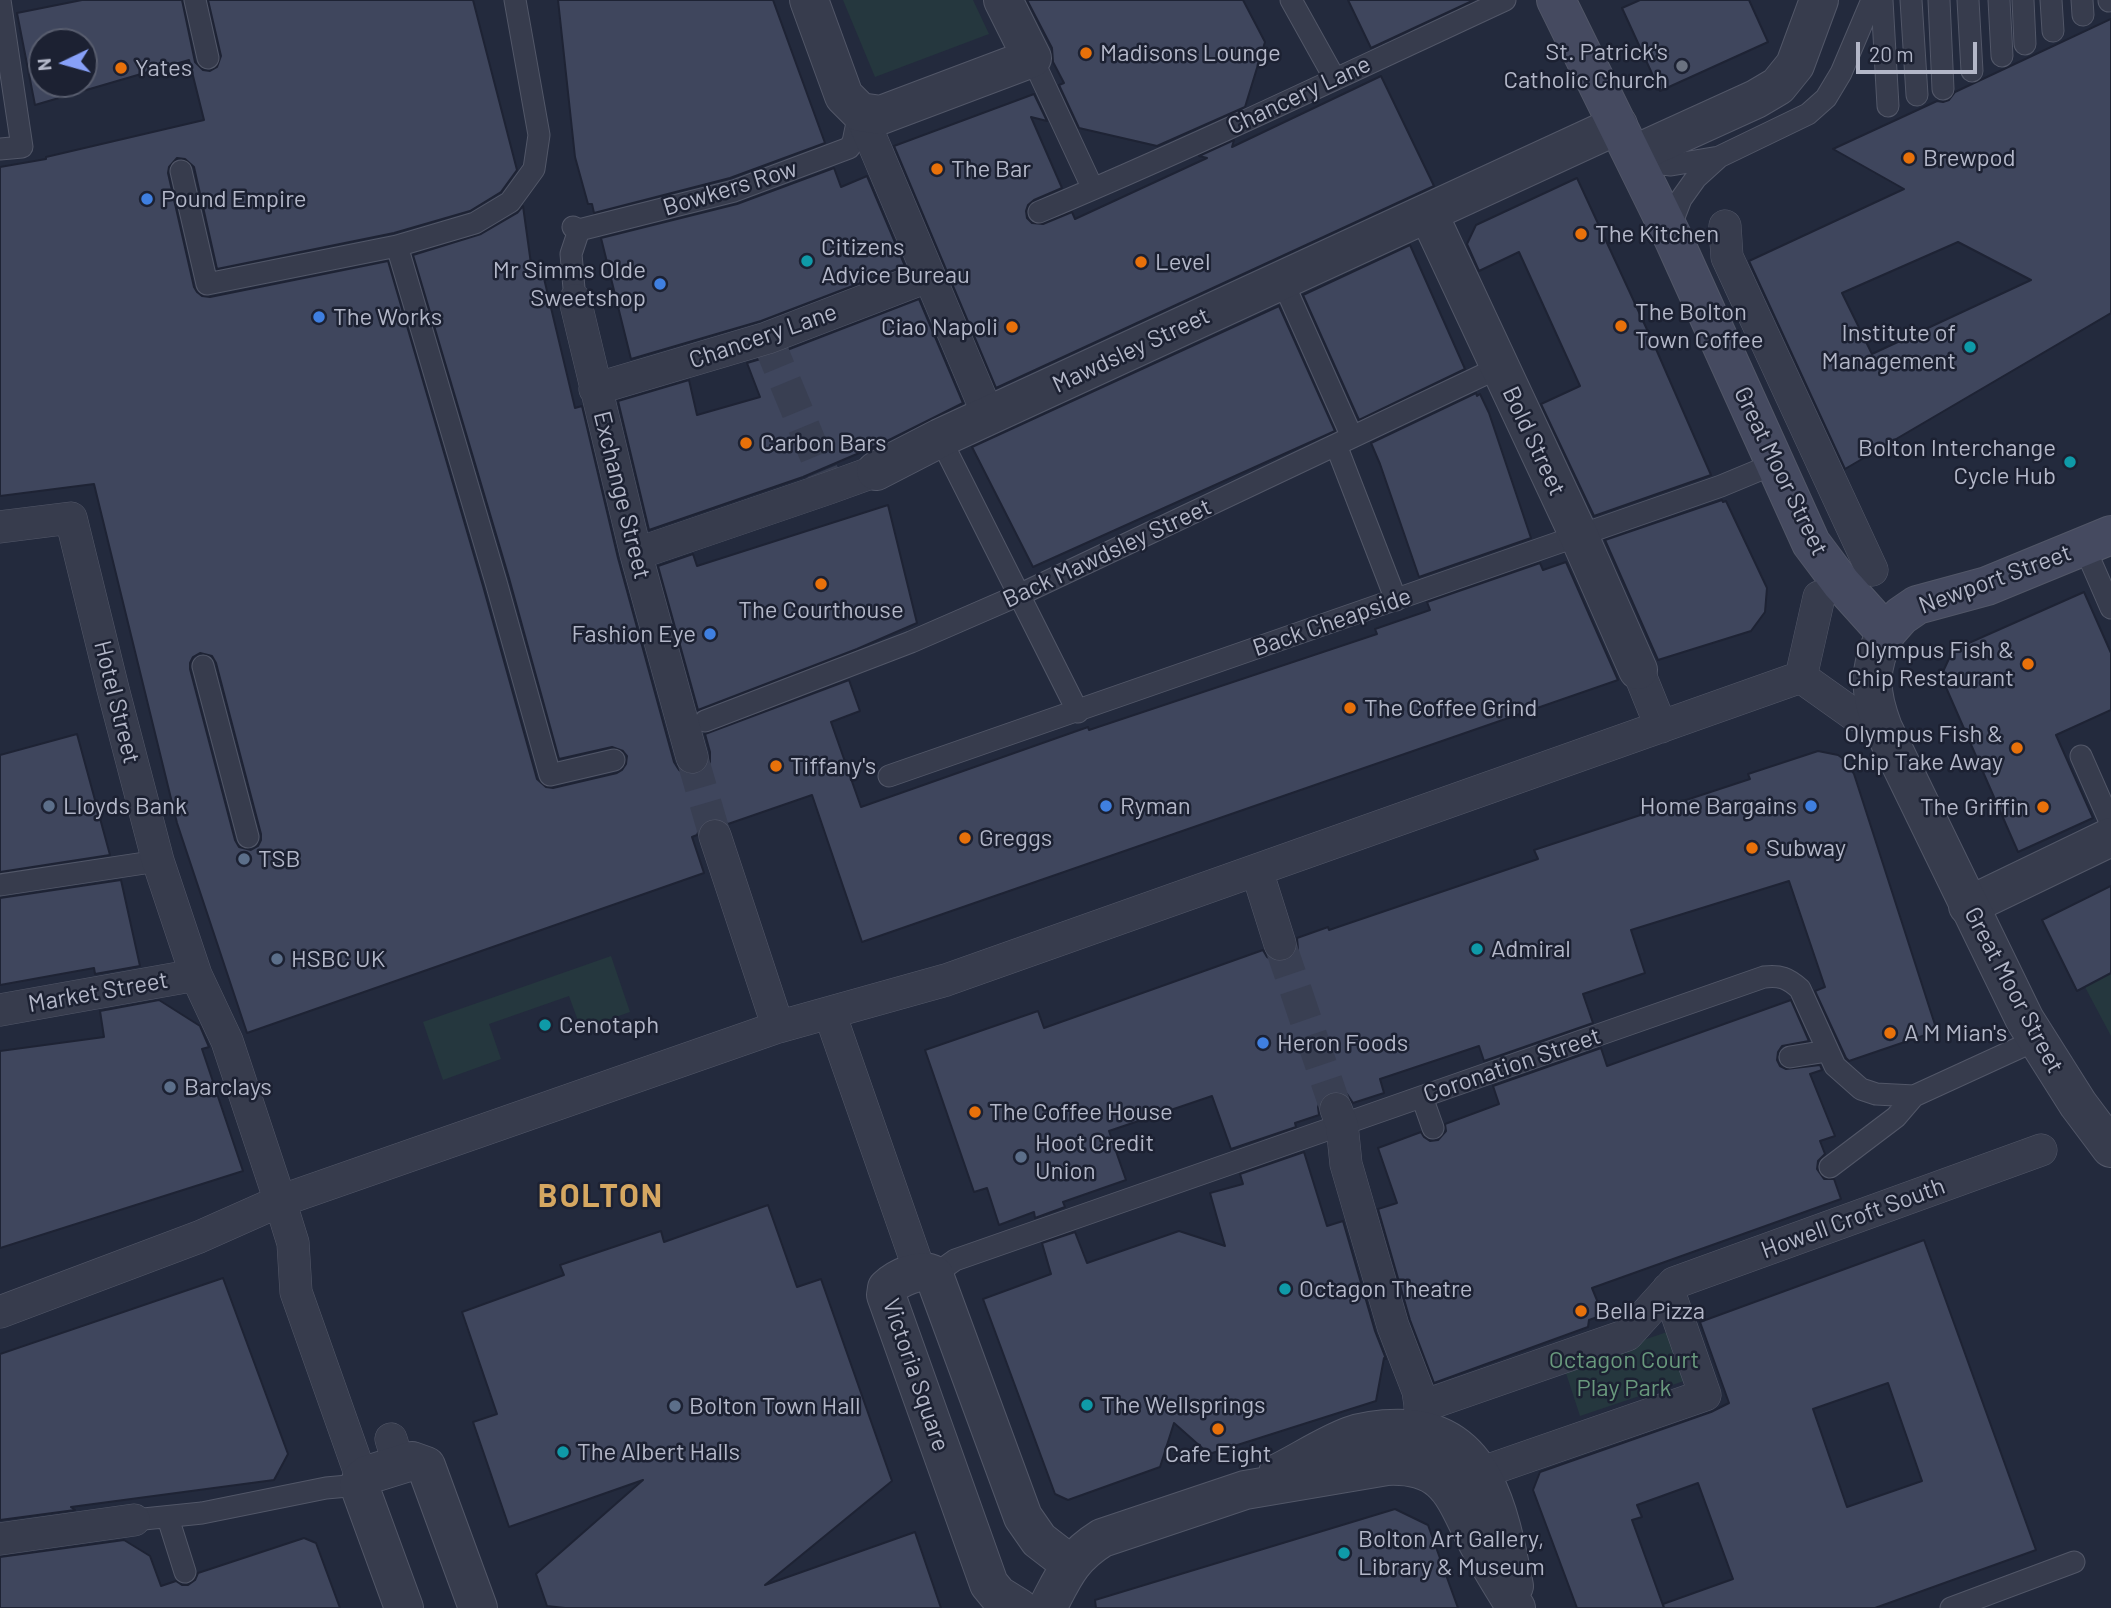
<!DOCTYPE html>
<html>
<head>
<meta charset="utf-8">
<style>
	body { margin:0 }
	#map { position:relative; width:2111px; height:1608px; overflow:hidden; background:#232a3d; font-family:Barlow,sans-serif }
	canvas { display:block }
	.north { position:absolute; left:28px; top:28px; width:70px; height:70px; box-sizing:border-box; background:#1c2132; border:2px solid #585d6e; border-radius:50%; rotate:265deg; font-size:19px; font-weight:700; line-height:28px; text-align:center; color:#b3b7c8 }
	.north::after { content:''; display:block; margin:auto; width:24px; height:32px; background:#87a0f8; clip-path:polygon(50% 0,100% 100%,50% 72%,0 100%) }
	.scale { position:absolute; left:1856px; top:42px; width:121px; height:32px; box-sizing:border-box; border:4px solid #b3b7c8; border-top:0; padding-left:9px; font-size:21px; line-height:24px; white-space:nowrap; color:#b3b7c8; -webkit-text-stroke:5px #1c2132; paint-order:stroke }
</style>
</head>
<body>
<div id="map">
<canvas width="2111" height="1608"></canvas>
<div class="north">N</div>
<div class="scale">20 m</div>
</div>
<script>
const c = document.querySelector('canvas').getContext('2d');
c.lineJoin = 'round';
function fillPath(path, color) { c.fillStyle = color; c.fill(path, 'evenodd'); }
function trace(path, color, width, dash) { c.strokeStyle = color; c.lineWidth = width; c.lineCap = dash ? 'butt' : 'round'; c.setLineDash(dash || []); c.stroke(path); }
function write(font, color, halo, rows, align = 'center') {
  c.font = font + ' Barlow,sans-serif'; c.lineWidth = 5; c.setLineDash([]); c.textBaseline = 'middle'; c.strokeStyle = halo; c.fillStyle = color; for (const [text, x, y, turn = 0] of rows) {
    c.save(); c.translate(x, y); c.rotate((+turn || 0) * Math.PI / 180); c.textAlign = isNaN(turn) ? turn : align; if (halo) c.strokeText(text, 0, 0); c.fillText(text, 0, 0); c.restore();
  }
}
fillPath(new Path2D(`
	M843,0h130l16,34 -114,43z
	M611,956l19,56 -49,17 -12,-33 -80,28 12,35 -58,21 -20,-58z
	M2111,973v63l-26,-49z
	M1667,1332l17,49 -104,35 -16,-49z`), '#25373e');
const building = new Path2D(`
	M82,0h100l13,62 8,8 7,1 7,-4 4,-11 -13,-56h265l44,170 -16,22 -31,19 -76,22 -177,36 -23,-102 -9,-8 -8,-1 -8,9 -1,6 26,114 3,5 5,4 8,1 178,-36 95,325 54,193 9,8 7,1 64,-15 5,-3 4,-6 1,-8 -4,-5 -11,-4 -53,12 -50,-181 -96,-323 68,-21 36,-21 6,-7 9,65 10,-1 33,138 7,-2 36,152 56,204 5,8 8,5 11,-1 7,-4 5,-8v-10l-5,-18 144,-54 11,31 -29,11 30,85 227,-80 1,3 288,-96 -2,-5 55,-19 -3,-8 113,-39 3,7 23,-8 52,118 -756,262 -50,-147 -84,29 -9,-6h-9l-8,5 -5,12 -5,2 12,36 -457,160 -70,-210 -83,-339 -94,12v-329l46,-8v-2l158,-37 -15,-60 -154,45 -18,-92zM42,42h42v42h-42zM200,653l12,3 4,7 45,171v6l-3,6 -7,4 -12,-3 -4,-7 -45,-171v-6l3,-6z
	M558,0h215l52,143 -95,35 -136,35 -2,-9h-4l-13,-47z
	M1027,0h216l22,42 -20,65 -88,39 -78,-18 -20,-43 5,-2 -11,-21 -1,-14z
	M1348,0h126l-103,48z
	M1640,0h109l19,42 -108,49 -38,-83z
	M2111,19v294l-266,156 -96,-208 155,-72 -71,-40 104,-48 6,1 6,-2 6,-8zM1958,242l73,38 -159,74 -30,-61z
	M1381,76l53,110 -438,202 -102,-242 140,-52 13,27 -16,-4 31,71 -28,12 -6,5 -2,6 1,7 5,5 11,1 29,-12 3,7 132,-61 -8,-2 35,-16 -2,7z
	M834,168l7,19 26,-11 38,90 -144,55 -130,38 -30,-121 136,-34z
	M1577,178l79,171 55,126 -117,41 -53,-112 39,-18 -61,-134 -40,19 -12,-27 9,-19z
	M1410,245l55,124 -106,51 -56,-125z
	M919,299l44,104 -78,39 -82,35 -154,53 -31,-129 71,-21 8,35 63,-18 -13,-34 27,-8z
	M1279,306l56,125 -302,136 -61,-120z
	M1476,393l1,3 3,-2 9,19 42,125 -112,39 -39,-113 -9,-21z
	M1722,500l1,2 3,-1 41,87 -2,24 -14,19 -93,29 -53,-120z
	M888,505l29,118 -60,26 -159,61 -40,-144 35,-12 4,12z
	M2084,592l27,61v57l-55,25 37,83 -75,34 -77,-176 12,-26z
	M77,734l33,121 -110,17v-117z
	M1818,751l20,4 7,5 9,14 83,257 -88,30 -3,-3 -31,-67 10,-4 -36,-106 -158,49 14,43 -62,21 10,29 -109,38 -5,-15 -99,33 4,14 -31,10 -6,-9 -9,-3 -8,1 -9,6 -3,9 1,8 -24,8 1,4 -65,22 -19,-53 -103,35 17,49 -63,22 2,5 -30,11 -1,-6 -35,13 -12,-37 -13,4 -49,-142 113,-39 6,17 219,-78 4,7 8,5 11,-1 7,-4 5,-8 -1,-11 31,-11 1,3 209,-71 -4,-9 216,-71 -2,-5z
	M121,880l19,86 -45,8 -1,-6 -94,17v-87z
	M2111,886v87l-34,18 -35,-71z
	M159,1000l41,26 9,21 -7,2 41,122 -243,77v-197l104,-14 -4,-26z
	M1791,1000l18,41 -27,5 -4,6 -1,8 3,6 6,3 34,-4 2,5 -12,4 25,62 -15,5 5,13 -7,7 -1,8 7,10h10l7,20 -249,89 11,27 -14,5 -1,7 -154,56 -24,-63 -32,-111 19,-6 -19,-55 43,-16 3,5 6,4 8,-1 8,-9 -1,-7 54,-20 -6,-18 108,-38 6,18z
	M1304,1152l23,74 16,-5 32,110 11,28 -2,-1 -8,43 -167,53 -35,-31 -14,44 -92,33 -13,-6 -72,-195 68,-25 -9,-31 33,-11 12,31 92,-32 46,15 -15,-53 33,-9 -3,-10z
	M768,1205l29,82 24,-8 71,202 -127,104 150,-53 26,76h-376l-18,-2 -11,-32 107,-94 -134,47 -36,-105 24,-8 -35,-102 102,-37 -4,-10 101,-34 3,11z
	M1924,1240l112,310 -161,58h-211l-1,-4 70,-25 -35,-96 -61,22 5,12 -10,3 32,88h-87l-44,-118 7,-18 171,-60 18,-9 -29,-81zM1888,1383l34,98 -75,26 -34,-98z
	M223,1278l65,176 -14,26 -203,27 4,3 -75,10v-166z
	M1395,1509l33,16 30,83h-362l-1,-8z
	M304,1538l12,5 24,65h-340v-51l124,-17 26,16 11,30 15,-5 6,4h6l7,-5 3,-7z`);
fillPath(building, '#3f465d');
trace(building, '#1e2334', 2);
trace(new Path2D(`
	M767,338l62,150
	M692,757l23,79
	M1280,944l56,165`), '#393f52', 32, [32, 16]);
const service = new Path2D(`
	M195,0l13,58
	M1291,0l44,79
	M1882,0l6,106
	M1911,0l6,95
	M1939,0l4,89
	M1968,0l4,71
	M1999,0l3,56
	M2023,0l2,44
	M2051,0l2,31
	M2082,0l1,15
	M2109,0v1
	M1032,58l61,131
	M0,149l22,-2 -22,-147
	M1636,161l35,4 48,-8 89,-43 18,-16 15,-25 31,-73
	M181,171l26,113 190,-38 78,-23 35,-21 24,-33 5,-34 -24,-135
	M1039,212c157,-66 311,-140 466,-212
	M573,227l6,3 155,-39 115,-43 4,-6 6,-29
	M1669,230l12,-31 15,-21 22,-20
	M397,246l99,336 54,193 64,-15
	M1282,280l70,157
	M575,300l-4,-46 8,-24
	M940,438l138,274
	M1336,445l60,155
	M2084,546l27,62
	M203,666l45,171
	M705,721l206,-79 108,-47 481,-228
	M2081,756l30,68
	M889,776l832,-290 53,-22
	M0,885l158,-24
	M1790,1057l37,-6
	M1422,1097l11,31
	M1830,1167l66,-50 18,-21
	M934,1275l21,-15 809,-283c16,-2 24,1 36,12l35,77 26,23 15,5 38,2 122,-56
	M168,1518l17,54
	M134,1520l68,-7 124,-25 33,-3
	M1951,1608l123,-46`);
const pedestrian = new Path2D(`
	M860,112l128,303
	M1725,226l2,31 145,313
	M575,300l61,254 56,203
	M595,389l172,-51 162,-62
	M0,527l71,-9 42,171 45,172 38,114 31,66 53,160 13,42 3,49 66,187
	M636,554l193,-66 47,-17
	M1638,670l23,57
	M1801,677l52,37 21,-9
	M1801,677l18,-80
	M715,836l63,191
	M1257,871l23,73
	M0,1010l196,-35
	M830,1014l90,258
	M1336,1109l6,16 4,39 47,162 25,65 5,35
	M0,1312l199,-75 81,-36 498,-174 168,-47 855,-303
	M1420,1407l207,-72 47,-52 367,-133
	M391,1439l8,26
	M1480,1473l225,-78 -37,-106
	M0,1539l134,-19`);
const minor = new Path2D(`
	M809,0l35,96 16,16 21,3 151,-57 -29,-58
	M1633,155l123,-56 22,-13 17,-21 24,-65
	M1428,213l151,323 59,134
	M876,471l64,-33 678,-313
	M1968,906l143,-69
	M1278,1473c24,-12 48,-28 72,-37 19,-7 39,-8 59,-7 80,7 92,93 105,157
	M404,1608l-45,-123 3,-6 5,-4 45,-14 14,5 52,142
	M1019,1608l-21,-13 -9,-11 -103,-289 1,-7c11,-10 33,-21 47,-13l89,242 16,23 31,24
	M1047,1608c17,-32 23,-50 55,-70l143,-48 142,-24c64,-3 68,36 93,81 11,21 24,41 36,61`);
const tertiary = new Path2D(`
	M1886,633c-18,36 -17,58 -3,95l142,292 53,84 33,44`);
const secondary = new Path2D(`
	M1556,0l118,240 137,303 30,40 45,50 15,-17 16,-11 70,-19 124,-51`);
trace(service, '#525768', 23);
trace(pedestrian, '#525768', 33);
trace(minor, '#525768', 40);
trace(tertiary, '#525768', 40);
trace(secondary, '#525768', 40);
trace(service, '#373c4d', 21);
trace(pedestrian, '#373c4d', 32);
trace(minor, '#373c4d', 38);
trace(tertiary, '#373c4d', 38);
trace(secondary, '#454a60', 38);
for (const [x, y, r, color] of [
	[1086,53,7,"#e8710a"],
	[1682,66,7,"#6b7280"],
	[121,68,7,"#e8710a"],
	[1909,158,7,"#e8710a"],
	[937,169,7,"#e8710a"],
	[147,199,7,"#3f7fe0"],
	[1581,234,7,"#e8710a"],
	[807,261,7,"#0f9aa8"],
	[1141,262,7,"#e8710a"],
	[660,284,7,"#3f7fe0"],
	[319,317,7,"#3f7fe0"],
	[1621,326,7,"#e8710a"],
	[1012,327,7,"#e8710a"],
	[1970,347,7,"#0f9aa8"],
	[746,443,7,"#e8710a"],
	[2070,462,7,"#0f9aa8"],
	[821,584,7,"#e8710a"],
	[710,634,7,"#3f7fe0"],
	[2028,664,7,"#e8710a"],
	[1350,708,7,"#e8710a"],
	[2017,748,7,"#e8710a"],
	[776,766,7,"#e8710a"],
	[49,806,7,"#5c6f8a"],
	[1106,806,7,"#3f7fe0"],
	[1811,806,7,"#3f7fe0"],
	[2043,807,7,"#e8710a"],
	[965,838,7,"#e8710a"],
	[1752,848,7,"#e8710a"],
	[244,859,7,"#5c6f8a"],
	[1477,949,7,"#0f9aa8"],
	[277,959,7,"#5c6f8a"],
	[545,1025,7,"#0f9aa8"],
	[1890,1033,7,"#e8710a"],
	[1263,1043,7,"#3f7fe0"],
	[170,1087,7,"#5c6f8a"],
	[975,1112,7,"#e8710a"],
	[1021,1157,7,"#5c6f8a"],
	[1285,1289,7,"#0f9aa8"],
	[1581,1311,7,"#e8710a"],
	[1087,1405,7,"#0f9aa8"],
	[675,1406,7,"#5c6f8a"],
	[1218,1429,7,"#e8710a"],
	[563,1452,7,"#0f9aa8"],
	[1344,1553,7,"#0f9aa8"]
]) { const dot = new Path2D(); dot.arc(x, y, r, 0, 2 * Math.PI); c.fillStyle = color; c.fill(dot); trace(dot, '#1c2132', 2.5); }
write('24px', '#b3b7c8', '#1c2132', [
	["St. Patrick's",1668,52,"right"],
	["Catholic Church",1668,80,"right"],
	["Madisons Lounge",1100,53],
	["Yates",135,68],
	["Brewpod",1923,158],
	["The Bar",951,169],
	["Pound Empire",161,199],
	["The Kitchen",1595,234],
	["Citizens",821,247],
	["Advice Bureau",821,275],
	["Level",1155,262],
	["Mr Simms Olde",646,270,"right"],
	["Sweetshop",646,298,"right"],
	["The Bolton",1635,312],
	["Town Coffee",1635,340],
	["The Works",333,317],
	["Ciao Napoli",998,327,"right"],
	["Institute of",1956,333,"right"],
	["Management",1956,361,"right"],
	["Carbon Bars",760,443],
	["Bolton Interchange",2056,448,"right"],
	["Cycle Hub",2056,476,"right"],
	["The Courthouse",821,610,"center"],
	["Fashion Eye",696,634,"right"],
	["Olympus Fish &",2014,650,"right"],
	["Chip Restaurant",2014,678,"right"],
	["The Coffee Grind",1364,708],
	["Olympus Fish &",2003,734,"right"],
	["Chip Take Away",2003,762,"right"],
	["Tiffany's",790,766],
	["Lloyds Bank",63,806],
	["Ryman",1120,806],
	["Home Bargains",1797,806,"right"],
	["The Griffin",2029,807,"right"],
	["Greggs",979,838],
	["Subway",1766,848],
	["TSB",258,859],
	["Admiral",1491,949],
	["HSBC UK",291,959],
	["Cenotaph",559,1025],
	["A M Mian's",1904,1033],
	["Heron Foods",1277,1043],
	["Barclays",184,1087],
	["The Coffee House",989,1112],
	["Hoot Credit",1035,1143],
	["Union",1035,1171],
	["Octagon Theatre",1299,1289],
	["Bella Pizza",1595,1311],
	["The Wellsprings",1101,1405],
	["Bolton Town Hall",689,1406],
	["The Albert Halls",577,1452],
	["Cafe Eight",1218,1454,"center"],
	["Bolton Art Gallery,",1358,1539],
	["Library & Museum",1358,1567]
], 'left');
write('24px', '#b3b7c8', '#1c2132', [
	["Chancery Lane",1299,95,-25],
	["Bowkers Row",730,188,-17],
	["Chancery Lane",763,336,-19],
	["Mawdsley Street",1131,350,-25],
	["Bold Street",1534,441,65],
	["Great Moor Street",1781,471,64],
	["Exchange Street",622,495,76],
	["Back Mawdsley Street",1107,553,-25],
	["Newport Street",1995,579,-20],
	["Back Cheapside",1332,622,-19],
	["Hotel Street",117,702,76],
	["Great Moor Street",2014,990,62],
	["Market Street",98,992,-10],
	["Coronation Street",1512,1065,-19],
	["Howell Croft South",1853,1218,-20],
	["Victoria Square",916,1375,71]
]);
write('24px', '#69997d', '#1c2132', [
	["Octagon Court",1624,1360],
	["Play Park",1624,1388]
]);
c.letterSpacing = '2px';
write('bold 32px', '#d5a761', '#1c2132', [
	["BOLTON",601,1196]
]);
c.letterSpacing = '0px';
</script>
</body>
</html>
